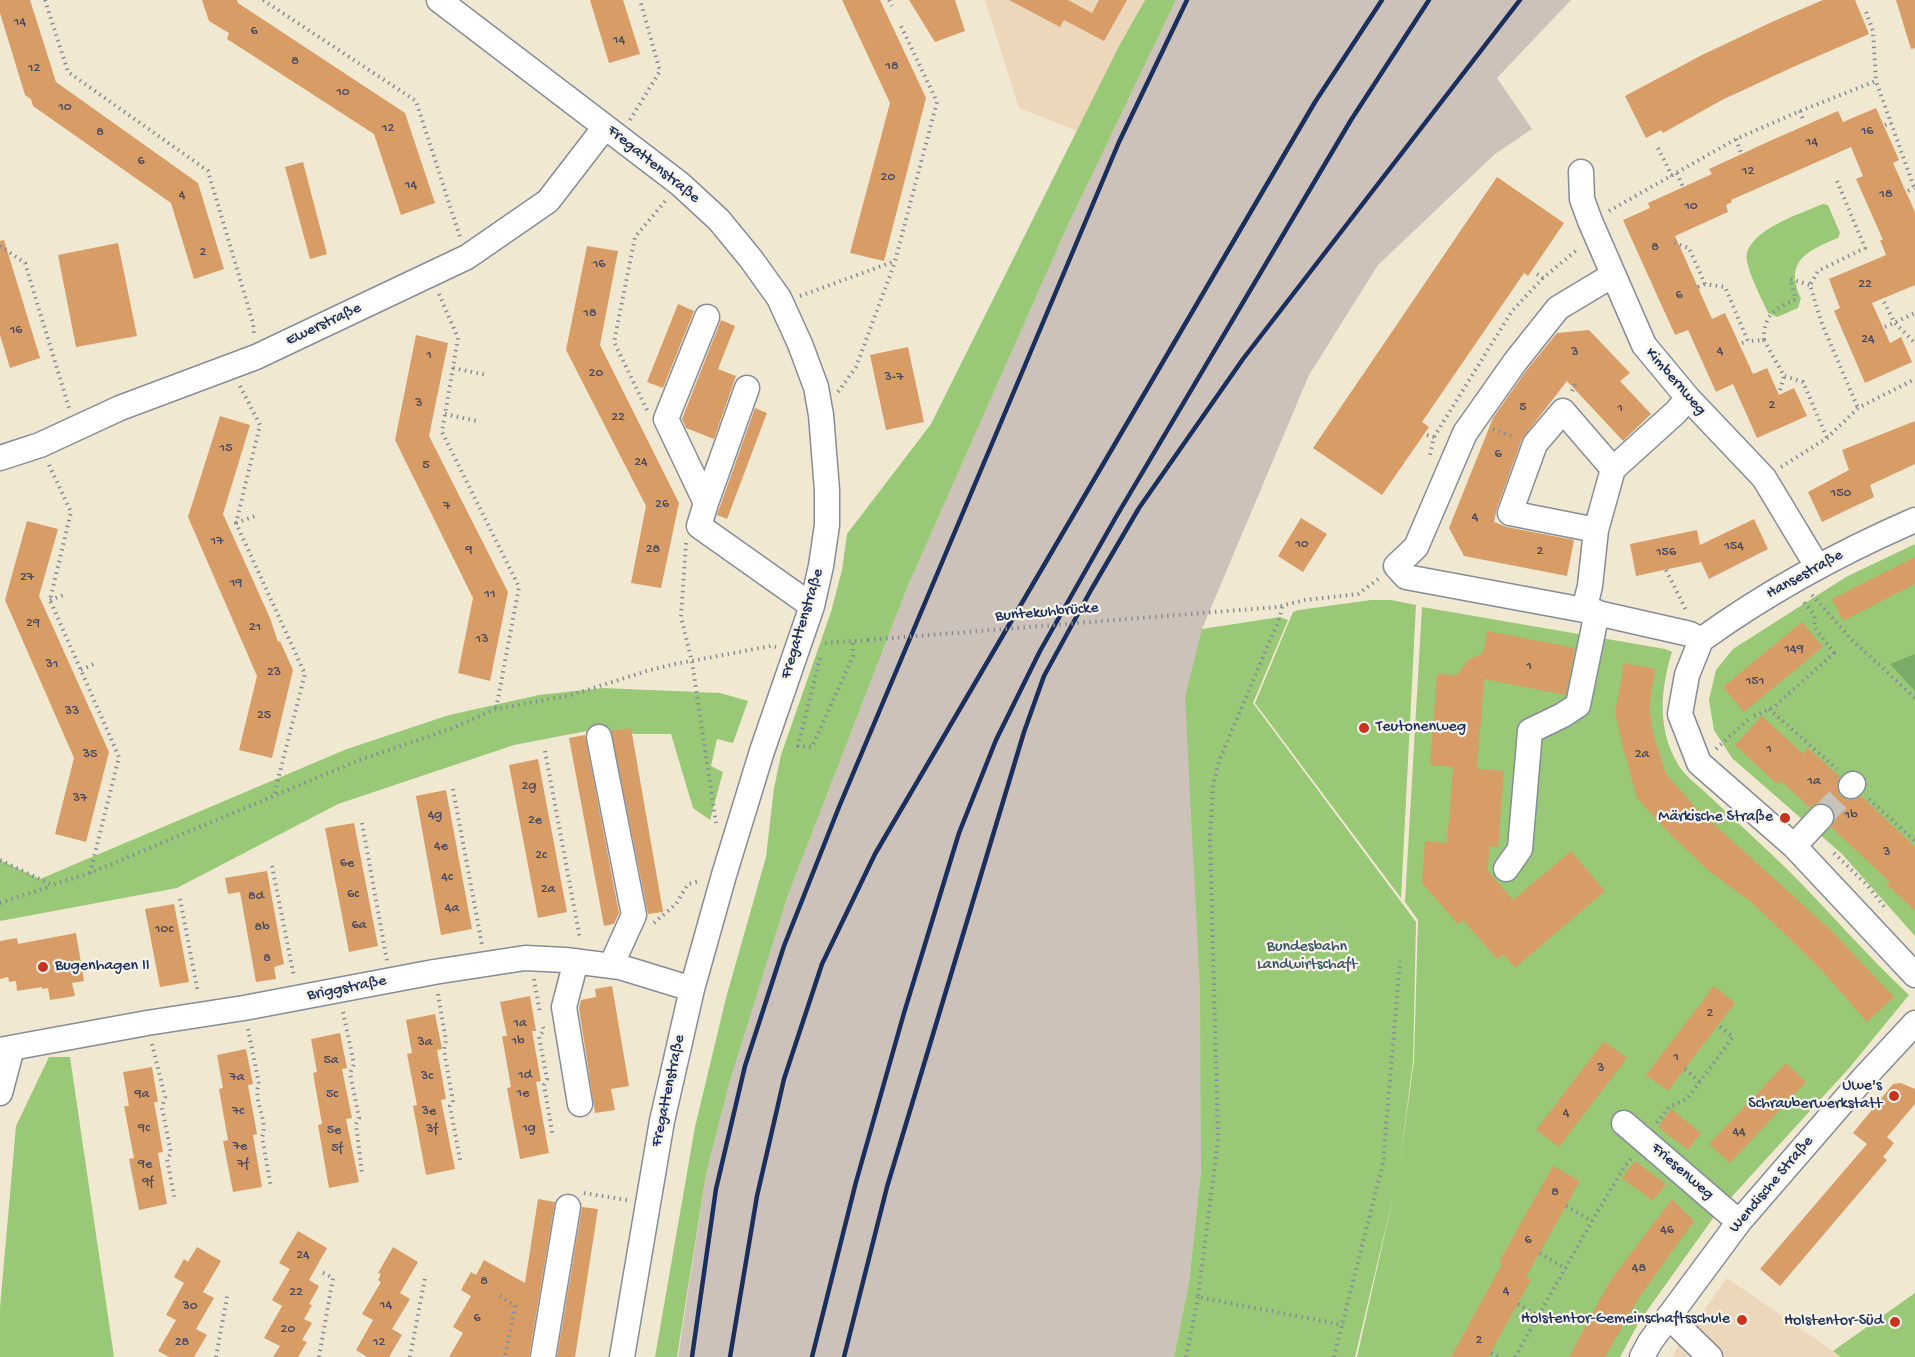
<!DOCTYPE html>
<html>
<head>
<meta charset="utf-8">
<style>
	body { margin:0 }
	canvas { display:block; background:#f1e8d1 }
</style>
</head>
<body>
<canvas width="1915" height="1357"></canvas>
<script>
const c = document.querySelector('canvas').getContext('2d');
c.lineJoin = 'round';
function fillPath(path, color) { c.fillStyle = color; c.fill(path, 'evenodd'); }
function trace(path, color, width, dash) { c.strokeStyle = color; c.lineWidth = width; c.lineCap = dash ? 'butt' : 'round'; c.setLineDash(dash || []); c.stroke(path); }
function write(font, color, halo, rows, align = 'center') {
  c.font = font + ' "Gochi Hand",sans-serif'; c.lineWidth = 4.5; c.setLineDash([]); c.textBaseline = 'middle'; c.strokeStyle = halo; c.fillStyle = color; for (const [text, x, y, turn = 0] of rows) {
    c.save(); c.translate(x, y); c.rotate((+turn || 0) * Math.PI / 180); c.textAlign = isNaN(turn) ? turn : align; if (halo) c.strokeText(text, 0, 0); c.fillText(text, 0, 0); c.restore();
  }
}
fillPath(new Path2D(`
	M985,0h160l-26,46 -42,85 -58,-23z
	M1727,1278l106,73 82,-58v64h-243l6,-11z`), '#edd7bb');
fillPath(new Path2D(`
	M1176,0h395l-74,78 35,51 -37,25 -117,111 -69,110 -107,254 -1,542 -12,111 -15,75h-496l28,-183 24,-93 58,-186 119,-307 160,-361z`), '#ccc2b9');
fillPath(new Path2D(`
	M1145,0h31l-109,227 -160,361 -119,307 -58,186 -24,93 -29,183h-22l40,-230 31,-129 40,-141 8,-69 7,-33 50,-143 11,-42 5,-36 84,-110 188,-378z
	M1823,204l5,1 12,28 -2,5c-29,12 -55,23 -37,60l-3,10 -21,9 -9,-4c-7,-16 -18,-36 -21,-52 -5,-29 55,-48 76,-57z
	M1915,544v392l-73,-82 -110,-96 -18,-28 -5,-30 7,-30 17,-21 113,-72z
	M1371,600h20l25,5 -15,293 -146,-195 38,-91 6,-2z
	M1422,607l243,42 7,3c-12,38 -15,79 7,114 7,11 20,20 29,29 27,25 54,50 80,75 41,41 79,86 121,125l-59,72 -134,147 -77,108 -19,35h-263l38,-168 -40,168h-181l15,-75 12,-111 -1,-182 -15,-292 17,-68 78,-12 8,3 -35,83 163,219 -3,140 -14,107 15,-108 4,-141 -13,-18z
	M602,688l118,5 28,8 -15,42 -16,-4 -6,27 12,6 -13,48 -17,-12 -22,-74h-34l-45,-4 -78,15 -176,59 -161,84 -177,33v-61l40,19 307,-130 102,-34 90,-20z
	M49,1057h21l44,300h-114v-49l16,-182z
	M1915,1293v64h-74l-8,-6z`), '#99c877');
fillPath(new Path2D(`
	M1915,654v37l-25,-27z`), '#7aac68');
fillPath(new Path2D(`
	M0,0h30l26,82 142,101 26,86 -30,10 -23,-76 -138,-97 -2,-7 -6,-4 -25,-82z
	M202,0h35l1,3 167,110 30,90 -34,12 -27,-81 -147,-95 2,-6 -20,-12z
	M590,0h33l17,54 -31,9z
	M842,0h38l46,98 -42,163 -34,-8 40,-150z
	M909,0h46l10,31 -30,11z
	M1009,0h59l24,13 7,-13h28l-23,41 -40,-21 -4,7z
	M1823,0h32l14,34 -76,33 -71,33 -59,33 -2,-3 -15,8 -21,-42 77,-41 72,-34z
	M1896,0h19v48l-4,1z
	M1876,108l23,52 -6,3 22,49v73l-43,18 18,40 11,-6 11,25 -47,21 -31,-72 6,-3 -11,-29 57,-24 -6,-15h3l-27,-61 7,-3 -12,-29 -120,53 1,2 -6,3 2,7 -53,24 37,83 13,-6 28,61 14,-6 12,27 15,-7 13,28 -50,22 -24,-54 -17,8 -28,-62 -13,5 -52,-115 27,-12 -2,-5 64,-29 -3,-5 63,-29 66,-29 5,11z
	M303,162l24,92 -17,5 -25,-92z
	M1497,177l67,46 -36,53 -4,-3 -102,149 7,5 -47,68 -69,-47z
	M4,240l36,118 -30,10 -10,-33v-94z
	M118,243l19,93 -61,11 -18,-92z
	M587,246l31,5 -18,94 79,158 -18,85 -30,-5 15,-77 -80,-156z
	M678,304l16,7 -31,77 -16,-6z
	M721,320l14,6 -17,43 18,7 -22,63 -28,-11 -4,-9z
	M1589,330l41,43 -10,8 31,33 -28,27 -56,-60 -45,58 -25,69 -3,14 13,5 67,13 -7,36 -103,-20 -15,-28 44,-110 33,-47 31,-38z
	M416,335l32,8 -19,93 79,156 -18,89 -32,-8 15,-75 -78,-158z
	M908,347l16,75 -38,8 -16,-75z
	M755,408l12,5 -40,106 -10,-4z
	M220,416l30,9 -27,89 47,104 8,24 2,-1 13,29 -21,88 -33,-8 18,-74 -69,-159z
	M1915,421v43l-45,21 4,12 -52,25 -14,-30 41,-22 -7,-20z
	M1301,518l26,16 -24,38 -25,-16z
	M1754,519l14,30 -59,30 -8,-17 -65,14 -6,-32 67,-14 3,15z
	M27,521l31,8 -19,67 70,156 -23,90 -31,-8 19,-76 -69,-158z
	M1915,557v27l-72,37 -11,-22z
	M1802,622l21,25 -79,65 -21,-25z
	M1487,631l88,17 -9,47 -82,-16 -7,90 27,2 -6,76 -9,-1 -1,25 25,29 58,-49 34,40 -90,77 -12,-14 -6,5 -34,-39 -5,4 -36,-41 3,-42 22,2 6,-76 -23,-2 7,-91 20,1 11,-15 15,-7z
	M1624,663l31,6 -6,38 4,26 13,41 29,33 137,124 62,66 -27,25 -43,-49 -36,-36 -37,-35 -42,-31 -40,-38 -32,-35 -16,-58 -6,-27z
	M1762,716l41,38 5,-6 32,29 -3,6v6l4,7 6,4h7l7,-4 54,51v64l-29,-27 4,-2 -59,-55 4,-6v-8l-5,-7 -6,-3h-7l-7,5 -29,-27 -4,3 -42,-39z
	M631,728l32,184 -15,2 -37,-183z
	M585,735l34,178 -5,11 -10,2 -35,-188z
	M538,759l29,153 -29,6 -29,-153z
	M446,790l26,139 -31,6 -25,-139z
	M354,823l24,123 -29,6 -24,-124z
	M267,871l17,93 -10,3 2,12 -20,3 -16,-90 -12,2 -3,-16z
	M174,904l15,78 -29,5 -15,-78z
	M76,933l8,48 -12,2 3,13 -25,4 -2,-12 -6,1v-2l-25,4 -1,-10 -7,1 -1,-5 -8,2v-38l17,-3 1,6z
	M612,986l17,100 -18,3 4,21 -20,3 -16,-105 2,-8 15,-3 -1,-8z
	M1714,986l21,17 -67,88 -22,-16z
	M530,996l6,35h-4l9,50 -5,1 13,71 -29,6 -13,-71 4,-1 -9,-51h5l-7,-34z
	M435,1014l7,35 -5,1 9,49 -5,1 14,69 -29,6 -13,-69 4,-1 -10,-51 5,-1 -6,-33z
	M340,1033l7,35 -5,1 10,49 -6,1 13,63 -30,6 -11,-63 4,-1 -9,-51 4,-1 -6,-33z
	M1604,1041l23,17 -68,89 -23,-17z
	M246,1049l7,35 -5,1 9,49 -4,1 9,52 -29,5 -10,-51 5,-1 -9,-51 4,-1 -6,-33z
	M1786,1063l20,19 -76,81 -21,-19z
	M152,1067l6,35h-4l9,50 -5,1 9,51 -28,6 -10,-51 5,-1 -10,-52h5l-6,-34z
	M1901,1083l14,6v15l-28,33 7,6 -11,14 4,3 -107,126 -20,-17 107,-125 -14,-11 40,-49z
	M1671,1109l30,24 -13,17 -30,-23z
	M1635,1161l31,23 -13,17 -31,-23z
	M1553,1166l27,15 -54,96 5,3 -43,77h-37l51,-93 -3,-2z
	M538,1199l17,3 -26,155h-80l14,-24 -10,-6 18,-31 -10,-6 10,-18 5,3 8,-15 41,23z
	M1672,1199l22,22 -56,78 -33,58h-36l41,-76z
	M582,1207l16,2 -23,148h-18z
	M298,1231l29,17 -18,32 10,6 -10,18 3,1 -8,14 8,4 -10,17 5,2 -9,15h-25l7,-11 -16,-8 18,-32 -10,-6 18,-31 -11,-6z
	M197,1247l24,14 -18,31 11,6 -18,31 11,6 -13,22h-25l-11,-6 18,-31 -10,-5 18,-32 -10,-6 10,-18 4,3z
	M393,1247l25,15 -18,31 10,6 -18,30 10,6 -13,22h-22l-11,-7 17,-30 -11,-6 19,-32 -3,-2 3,-6 -3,-1z`), '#d89d67');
trace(new Path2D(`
	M1821,817l30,-31`), '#c6c3ba', 24, [24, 12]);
const minor = new Path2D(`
	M439,0l241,184 39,36 32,39 28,39 21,46 16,43 5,28 6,75v35l-6,41 -9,40 -50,145 -38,124 -32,114 -30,132 -40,236
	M1581,172l1,27 8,22 54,124 44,53 76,80 53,88
	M1613,275l-55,33 -43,54 -50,71 -49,114 -20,19 10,11 178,33 106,24 11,6
	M707,317l-41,102 40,84 -7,23 113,80
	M0,458l40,-13 80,-37 136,-51 211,-100 81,-56 57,-74
	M706,503l41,-115
	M1596,530l-86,-17 25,-69 28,-33 50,58
	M1584,610l6,-24 6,-56 17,-61 63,-57 12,-14
	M1701,640l-14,35 -7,39 19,49 95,83 121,129
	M1701,640c68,-49 138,-87 214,-120
	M599,737l35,178 -23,51
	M1851,786l2,-2
	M1794,846l27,-29
	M1506,869l14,-20 10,-118 33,-16 15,-10 19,-93
	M576,961l-12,46 16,97
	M0,1050l147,-27 97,-15 190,-36 91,-14 40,2 55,7 72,22
	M0,1093l12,-45
	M1624,1123l115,99
	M1669,1317l41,40
	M543,1357l25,-150
	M1642,1357l8,-15 89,-120 122,-141 54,-58`);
trace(minor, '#868c98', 27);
trace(new Path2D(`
	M45,0l23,72 140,99 45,152 1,11
	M263,0l153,101 44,136
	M889,0l3,6
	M1866,12l7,19 3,50
	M1800,111l4,11
	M630,120l30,-49 -20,-71
	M1885,125l6,-2
	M1736,139l5,14
	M1658,148l14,28
	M1677,173l6,14
	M1837,181l28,67 -47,23 -8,14 12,39 36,84
	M1908,191l6,-3
	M1609,211l127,-72 64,-28 76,-30 39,109
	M1674,243l15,5 16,36 20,3 23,54 16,-1 20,36 19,6 24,56
	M0,246l25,17 44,145
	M1537,274l6,4 35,-29
	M1698,287l7,-3
	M439,294l19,44 -16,94 77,155 -23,122
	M800,296l95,-35 42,-159 -36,-76
	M1884,302l10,20 21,21
	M1885,327l30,-14
	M1764,340c-1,-25 12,-32 32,-41l-6,-20 20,6
	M1742,343l6,-2
	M453,368l34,7
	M240,386l20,39 -24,98 69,151 -31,121
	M1780,390l4,-14
	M1572,391l4,-9
	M838,392l18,-25 39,-105
	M647,410l-33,-68 21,-105 32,-38
	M445,414l32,7
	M1493,429l21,8
	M1427,435l7,2 -4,18
	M1434,437l78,-126 31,-33
	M49,465l22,47 -21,88 69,157 -29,116
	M1781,467l46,-29 31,-30 57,-29
	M236,523l22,-8
	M686,543l-5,74 11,45 24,161
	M1666,570l21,42
	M1812,595l40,45 63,58
	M50,600l16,-6
	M1282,607l-2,10 -61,144 -6,24 -3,52 8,303 -20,157 145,28
	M1227,611l50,-4 28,-7 53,-6 23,-17
	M825,643l43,-3
	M820,658l-22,88 14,1 41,-91v-14
	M81,670l15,-7
	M1769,709l68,60
	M1754,716l20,-9 60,-54 -19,-25 -1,-14 -13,-15
	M1716,749l33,-30
	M545,751l35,188
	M453,789l29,156
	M1869,799l46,42
	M362,823l25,138
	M1834,853l34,33 18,23
	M0,860l52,25 38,-12 267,-112 93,-32 46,-20 75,-14 79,-25 25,-6 96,-18 5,1
	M272,866l22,111
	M180,899l18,94
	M0,903l51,-17
	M654,923l22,-19 12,-20 12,-3
	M534,979l6,34
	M438,994l8,47 -2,9 9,52 -3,4 10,54
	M343,1012l11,52 -4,9 9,45 -3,6 6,49
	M543,1027l1,3 -5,7 8,42 -3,6 9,52
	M248,1029l11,55c-7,17 10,36 3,53l9,50
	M152,1044l13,53 -3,11 9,45 -4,6 8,42
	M1685,1069l15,13
	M1657,1123l12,-16 18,-8 46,-62 -15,-12
	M584,1193l43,7
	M1566,1206l26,15
	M1540,1253l26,16
	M500,1296l15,10 -10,51
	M1518,1304l20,12
	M1491,1353l8,4
	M216,1357l12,-65
	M319,1357l14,-79 -13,-7
	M410,1357l15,-79
	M1186,1357l12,-60
	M1334,1357l49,-194 17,-202
	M1515,1357l77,-136 28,-47 11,-16`), '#868c98', 4, [1.5, 4.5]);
trace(minor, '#fff', 24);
trace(new Path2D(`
	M692,1357l24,-168 29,-123 39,-120 55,-139 280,-665 68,-142
	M730,1357l27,-161 27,-117 38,-115 53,-110 440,-752 67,-102
	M812,1357l44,-175 48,-169 55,-180 37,-93 44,-89 76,-134 235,-397 78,-120
	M844,1357l43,-170 137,-455 20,-56 47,-86 48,-82 104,-149 277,-359`), '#1b2f5e', 4.5);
trace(new Path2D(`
	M868,640l359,-29`), '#868c98', 4, [1.5, 4.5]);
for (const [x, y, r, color] of [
	[1364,728,6,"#c8321e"],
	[1785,818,6,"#c8321e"],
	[43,967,6,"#c8321e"],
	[1894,1096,6,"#c8321e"],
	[1742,1320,6,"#c8321e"],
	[1895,1322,6,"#c8321e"]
]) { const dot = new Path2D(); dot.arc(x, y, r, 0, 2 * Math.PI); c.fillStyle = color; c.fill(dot); trace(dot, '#f7f3e8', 2); }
write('14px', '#4a4a60', null, [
	["14",20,23],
	["6",254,32],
	["14",619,41],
	["8",295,62],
	["18",892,67],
	["12",34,69],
	["10",343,93],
	["10",65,108],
	["12",388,129],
	["16",1867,132],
	["8",100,133],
	["14",1812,143],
	["6",141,162],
	["12",1748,172],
	["20",888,178],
	["14",411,186],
	["18",1886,195],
	["4",182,196],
	["10",1691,207],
	["8",1655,248],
	["2",203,253],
	["16",599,265],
	["22",1865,285],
	["6",1679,296],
	["18",590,314],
	["16",16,331],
	["24",1868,340],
	["4",1720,352],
	["3",1575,353],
	["1",429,356],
	["20",596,374],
	["3-7",894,378],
	["3",419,404],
	["2",1772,406],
	["5",1523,408],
	["1",1620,409],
	["22",618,418],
	["15",226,449],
	["6",1498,455],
	["24",641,463],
	["5",426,466],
	["150",1841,494],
	["26",662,505],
	["7",447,507],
	["4",1475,518],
	["17",217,542],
	["10",1302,545],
	["154",1734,547],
	["28",653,550],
	["9",469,551],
	["2",1540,552],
	["156",1666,553],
	["27",27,578],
	["19",236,584],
	["11",490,595],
	["29",33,624],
	["21",255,628],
	["13",482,640],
	["149",1794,650],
	["31",52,665],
	["1",1529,667],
	["23",274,673],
	["151",1755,682],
	["33",72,712],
	["25",264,716],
	["1",1769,750],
	["35",90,755],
	["2a",1642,755],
	["1a",1814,782],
	["2g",529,787],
	["37",80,799],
	["4g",435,816],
	["1b",1851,816],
	["2e",535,821],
	["4e",441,847],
	["3",1887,853],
	["2c",541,856],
	["6e",347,864],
	["4c",447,878],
	["2a",548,890],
	["6c",353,895],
	["8d",256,897],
	["4a",452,909],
	["6a",359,926],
	["8b",262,928],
	["10c",164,930],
	["8",267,959],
	["2",1710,1014],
	["1a",520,1024],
	["1b",518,1042],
	["3a",425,1043],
	["1",1676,1058],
	["5a",331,1061],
	["3",1601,1069],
	["1d",525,1076],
	["3c",427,1077],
	["7a",237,1078],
	["1e",523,1094],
	["9a",142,1095],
	["5c",332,1095],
	["7c",238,1112],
	["3e",429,1112],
	["4",1566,1114],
	["9c",144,1129],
	["1g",529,1129],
	["3f",432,1130],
	["5e",334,1131],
	["44",1739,1133],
	["7e",240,1147],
	["5f",337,1149],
	["9e",145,1165],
	["7f",243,1165],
	["9f",148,1183],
	["8",1555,1193],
	["46",1667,1231],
	["6",1528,1241],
	["24",303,1256],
	["48",1639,1269],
	["8",484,1282],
	["4",1506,1292],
	["22",296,1293],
	["14",386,1306],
	["30",190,1307],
	["6",477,1319],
	["20",288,1330],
	["2",1479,1341],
	["28",182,1343],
	["12",379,1343]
]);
write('16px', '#1b2f5e', '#f7f3e8', [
	["Fregattenstraße",653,165,39],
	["Ewerstraße",324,325,-25],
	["Kimbernweg",1675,382,49],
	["Hansestraße",1805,575,-29],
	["Buntekuhbrücke",1047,613,-5],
	["Fregattenstraße",803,624,-73],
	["Briggstraße",347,989,-11],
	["Fregattenstraße",669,1091,-78],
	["Friesenweg",1682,1172,41],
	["Wendische Straße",1772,1185,-50]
]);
write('16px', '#1b2f5e', '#f7f3e8', [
	["Teutonenweg",1376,728,"left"],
	["Märkische Straße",1773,818],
	["Bugenhagen II",55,967,"left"],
	["Uwe's",1882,1087],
	["Schrauberwerkstatt",1882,1105],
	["Holstentor-Gemeinschaftsschule",1730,1320],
	["Holstentor-Süd",1883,1322]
], 'right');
write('16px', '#3a5564', '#f7f3e8', [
	["Bundesbahn",1307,948],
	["Landwirtschaft",1307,966]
]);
</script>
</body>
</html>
